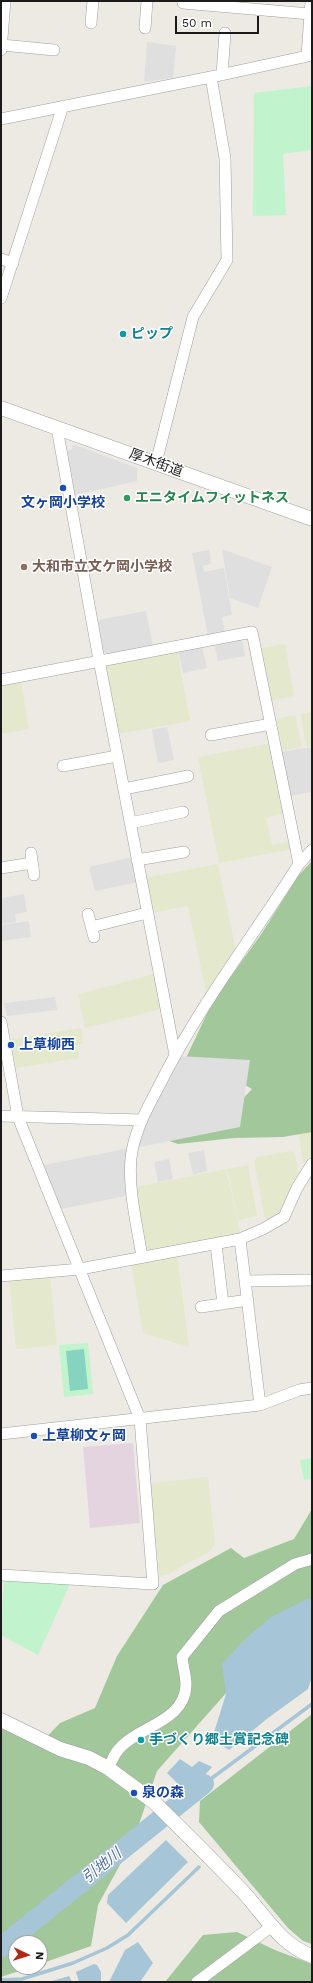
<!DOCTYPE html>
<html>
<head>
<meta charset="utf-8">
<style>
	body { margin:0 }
	#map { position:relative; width:313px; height:1983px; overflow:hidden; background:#eceae2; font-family:"Work Sans",sans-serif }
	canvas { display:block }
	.frame { position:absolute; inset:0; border:2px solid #1b1b1b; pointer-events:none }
	.north { position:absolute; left:8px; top:1935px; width:40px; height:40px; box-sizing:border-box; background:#fff; border:1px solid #a4a4a4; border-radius:50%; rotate:94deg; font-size:11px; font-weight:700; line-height:16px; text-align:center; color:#1b1b1b }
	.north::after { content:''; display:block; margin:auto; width:14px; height:18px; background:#b42712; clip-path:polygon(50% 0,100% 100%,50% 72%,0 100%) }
	.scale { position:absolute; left:175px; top:16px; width:84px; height:18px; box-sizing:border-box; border:2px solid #1b1b1b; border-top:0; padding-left:5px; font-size:12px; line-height:14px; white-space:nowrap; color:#1b1b1b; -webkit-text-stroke:3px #fff; paint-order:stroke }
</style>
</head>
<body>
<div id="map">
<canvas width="313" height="1983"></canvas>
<div class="frame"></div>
<div class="north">N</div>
<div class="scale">50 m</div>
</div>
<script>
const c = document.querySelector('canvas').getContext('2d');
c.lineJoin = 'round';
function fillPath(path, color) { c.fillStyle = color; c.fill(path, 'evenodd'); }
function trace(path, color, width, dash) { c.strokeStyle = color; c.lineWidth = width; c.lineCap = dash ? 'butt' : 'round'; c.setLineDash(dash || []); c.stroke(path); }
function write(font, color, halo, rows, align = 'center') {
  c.font = font + ' "Work Sans","Noto Sans JP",sans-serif'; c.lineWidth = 3; c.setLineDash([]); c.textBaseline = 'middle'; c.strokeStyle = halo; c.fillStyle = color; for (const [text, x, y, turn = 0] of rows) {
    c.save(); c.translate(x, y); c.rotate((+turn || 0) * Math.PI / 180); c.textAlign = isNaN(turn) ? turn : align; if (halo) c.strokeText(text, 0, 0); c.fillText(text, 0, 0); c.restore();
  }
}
fillPath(new Path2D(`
	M133,1443l7,80 -50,5 -7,-81z`), '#e4d4df');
fillPath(new Path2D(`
	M285,644l9,52 -24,5 -9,-53z
	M177,650l13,71 -72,13 -14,-63 6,-9z
	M21,683l8,46 -28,5v-48z
	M312,712v34l-6,1 -5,-33z
	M295,715l7,31 -19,5 -7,-32z
	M272,743l13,70 -19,5 6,27 19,-4 2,8 -74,14 -21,-106z
	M218,864l18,87 -30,42 -18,-87 -37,7 -7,-35z
	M155,974l6,35 -76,19 -7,-34z
	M81,1028l2,16 -6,1 2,13 -63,10 -5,-29z
	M312,1120v35l-4,7h-5l-6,-39z
	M291,1151l4,3 4,24 -17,36 -13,7 -4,-2 -11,-58 3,-4z
	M248,1165l9,51 -19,4 -11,-51z
	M226,1169l15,66 -95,18 -10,-66z
	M177,1255l12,92 -46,-14 -12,-70z
	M50,1274l7,71 -41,4 -7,-71z
	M208,1477l7,68 -6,7 -43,23 -7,1 -9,-93z`), '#e4e9ce');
fillPath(new Path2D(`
	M312,861v271l-29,5 -49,1 -56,6 -17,-6 73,-30 18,-19 -16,-9 -58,-5 34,-72 50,-70 36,-57z
	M312,1509v118l-77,56 -78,88 -23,68 -36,66 -7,41 -51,18v-21h-24v24h15l-30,10v-251l37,20 22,-23 35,-15 22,-52 46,-71 68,-37 13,10 50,-19z
	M312,1714v230l-9,-3 -15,-13 -89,-106 1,-21z
	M237,1932l38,18 37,14v18h-147l38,-47z`), '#a2c79a');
fillPath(new Path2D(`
	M312,86v64l-29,4 3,61 -33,1 1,-123z
	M88,1343l5,51 -29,3 -5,-52z
	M312,1458v21l-8,1 -4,-20z
	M4,1579l66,5 -32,71 -37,-20z`), '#c1f3cc');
fillPath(new Path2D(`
	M84,1349l4,40 -18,2 -4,-40z`), '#86d4c0');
fillPath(new Path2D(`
	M147,42l29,4 -3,32 -29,4z
	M73,444l64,24v13l-62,14 -8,-44 5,-2z
	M222,549l50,18 -14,41 -28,-10z
	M209,550l2,14 -8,2 1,6 20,-4 8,47 -10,2 3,16 -17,3 -16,-83z
	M146,611l7,35 -44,9 -6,-4 -5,-31z
	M242,638l3,18 -27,5 -4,-18z
	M202,645l5,23 -24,5 -5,-24z
	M167,727l7,33 -16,3 -6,-33z
	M312,747v45l-23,4 -8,-44z
	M132,857l5,25 -42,9 -6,-24z
	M24,894l3,18 -12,2 1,8 -15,2v-26z
	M29,921l2,16 -30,4v-16z
	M55,997l2,13 -50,6 -3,-13z
	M178,1056l72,4 -10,67 -105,21 14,-36z
	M130,1148v47l-69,14 -17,-44z
	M204,1150l3,21 -14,4 -5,-22z
	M169,1159l4,20 -15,3 -4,-20z`), '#dfdfdf');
fillPath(new Path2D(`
	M307,1599h5v78l-4,12 -40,29 -39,32 -14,-9 -4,1 15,-48 -4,-30 23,-25 26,-22z
	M180,1759l12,8 7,-6 13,6 -24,27 -21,-21z
	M166,1840l22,22 -62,61 -19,-20 1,-8z
	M138,1942l15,21 -13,19h-31l16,-32z
	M94,1964l3,1 4,7v10h-22l-3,-10z
	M69,1976l3,6h-20v-1z`), '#a6c5d6');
trace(new Path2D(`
	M198,1777l6,7 108,-80
	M1,1980l21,-1 51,-16 34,-15 21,-13 71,-68`), '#a6c5d6', 3.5);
trace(new Path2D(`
	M1,1947l203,-163`), '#a6c5d6', 20);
const minor = new Path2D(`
	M183,3l127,11
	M91,23l2,-22
	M145,28l2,-27
	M2,45l52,5
	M1,50l4,-49
	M307,56l4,-55
	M222,75l3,-42
	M1,119l210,-42 101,-22
	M1,259l12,4
	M1,298l62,-192
	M57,428l42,232 76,395
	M156,463l37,-146 34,-57 -2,-102 -14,-81
	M1,680l251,-48 47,232
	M211,735l60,-11
	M63,766l54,-10
	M124,789l64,-13
	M130,823l53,-11
	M31,853l3,22
	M137,860l47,-8
	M1,868l31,-5
	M88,914l6,23
	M91,927l56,-14
	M1,1022l17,95 122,302 13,165 -152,-9
	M1,1116l141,4
	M240,1239l23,-10 21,-12 13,-29 15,-24
	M216,1244l7,60
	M142,1257c-5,-32 -14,-67 -11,-99 3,-27 17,-51 29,-74 39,-78 92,-146 139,-220l13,-14
	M1,1276l79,-7 160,-30 20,166
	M246,1281l66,-1
	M201,1307l47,-7
	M1,1434l259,-29 39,-15 13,-2
	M108,1768c4,-6 6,-14 11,-19 19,-23 66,-27 67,-64 0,-9 -3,-19 -4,-28l37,-46 76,-47 17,-5
	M197,1982l75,-56`);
const tertiary = new Path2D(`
	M1,408l311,111
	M1,1720l59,29 29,9 19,10 46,34c30,30 62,61 91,92 20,22 37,52 67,62`);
trace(minor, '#9f9f9f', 12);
trace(tertiary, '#9f9f9f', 15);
trace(minor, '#fff', 11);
trace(tertiary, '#fff', 14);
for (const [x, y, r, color] of [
	[123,334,4,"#0f9aa8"],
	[63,488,4,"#1a4fb4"],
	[127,498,4,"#2e9e5b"],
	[24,567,4,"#8d6e63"],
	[11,1045,4,"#1a4fb4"],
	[34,1436,4,"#1a4fb4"],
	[141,1740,4,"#0f9aa8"],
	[134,1793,4,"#1a4fb4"]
]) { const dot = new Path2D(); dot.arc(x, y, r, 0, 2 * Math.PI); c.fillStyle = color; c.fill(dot); trace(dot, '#fff', 1.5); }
write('bold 14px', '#0d838f', '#fff', [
	["ピップ",131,334],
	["手づくり郷土賞記念碑",149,1740]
], 'left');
write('14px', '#1b1b1b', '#fff', [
	["厚木街道",156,463,20]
]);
write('bold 14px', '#27864d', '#fff', [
	["エニタイムフィットネス",135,498]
], 'left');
write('bold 14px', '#164399', '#fff', [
	["文ヶ岡小学校",63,503,"center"],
	["上草柳西",19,1045],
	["上草柳文ヶ岡",42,1436],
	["泉の森",142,1793]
], 'left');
write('bold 14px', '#785e54', '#fff', [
	["大和市立文ケ岡小学校",32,567]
], 'left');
write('italic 15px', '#526fa1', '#fff', [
	["引地川",102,1866,-39]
]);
</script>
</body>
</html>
